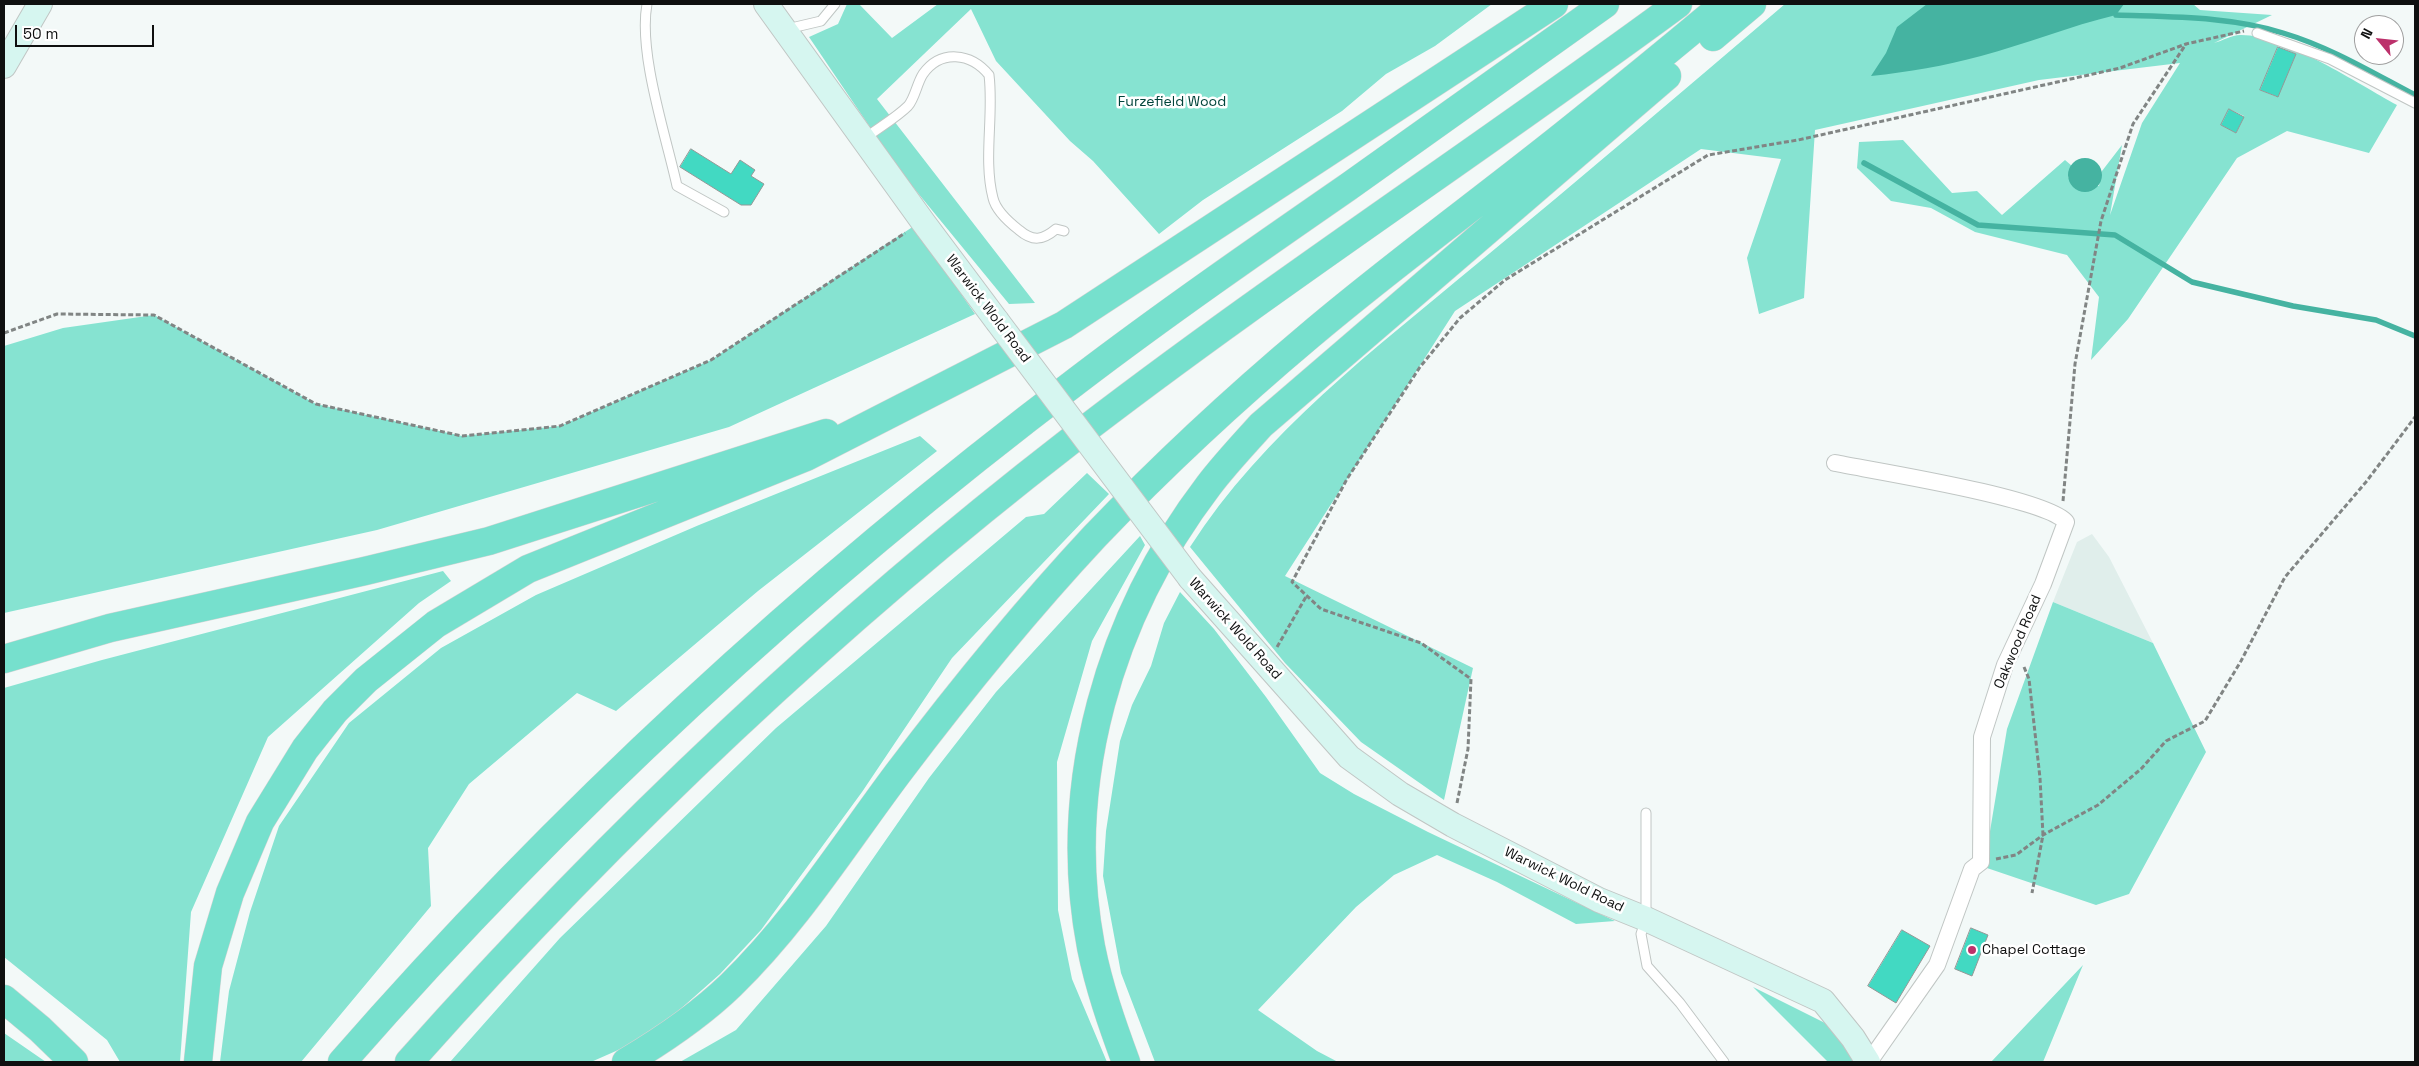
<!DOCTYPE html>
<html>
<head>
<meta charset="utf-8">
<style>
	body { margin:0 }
	#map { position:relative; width:2419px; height:1066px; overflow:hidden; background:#f3f9f8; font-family:"Space Grotesk",sans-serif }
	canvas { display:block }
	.frame { position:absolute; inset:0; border:5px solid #0f1010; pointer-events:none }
	.north { position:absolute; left:2354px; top:15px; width:50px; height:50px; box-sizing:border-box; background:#fff; border:1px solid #9f9f9f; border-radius:50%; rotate:298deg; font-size:14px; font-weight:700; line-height:20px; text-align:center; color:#0f1010 }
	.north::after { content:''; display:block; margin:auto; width:18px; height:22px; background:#bc316b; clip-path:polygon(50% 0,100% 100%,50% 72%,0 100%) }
	.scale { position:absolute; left:15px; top:25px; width:139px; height:22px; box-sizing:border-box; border:2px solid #0f1010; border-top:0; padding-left:6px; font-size:15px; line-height:18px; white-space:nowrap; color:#0f1010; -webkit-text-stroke:4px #fff; paint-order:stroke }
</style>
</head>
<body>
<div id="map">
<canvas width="2419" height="1066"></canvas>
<div class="frame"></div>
<div class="north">N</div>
<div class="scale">50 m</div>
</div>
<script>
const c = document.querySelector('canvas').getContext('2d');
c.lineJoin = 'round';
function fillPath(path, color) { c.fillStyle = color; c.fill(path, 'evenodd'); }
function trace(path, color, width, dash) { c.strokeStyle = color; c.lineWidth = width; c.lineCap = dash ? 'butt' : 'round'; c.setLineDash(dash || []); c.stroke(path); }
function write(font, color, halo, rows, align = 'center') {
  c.font = font + ' "Space Grotesk",sans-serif'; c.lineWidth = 5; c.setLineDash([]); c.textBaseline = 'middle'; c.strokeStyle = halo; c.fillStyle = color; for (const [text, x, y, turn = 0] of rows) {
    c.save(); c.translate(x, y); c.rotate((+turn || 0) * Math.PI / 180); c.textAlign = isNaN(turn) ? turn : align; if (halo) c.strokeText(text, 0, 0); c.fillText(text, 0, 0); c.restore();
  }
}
fillPath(new Path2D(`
	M2092,534l17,23 44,86 -100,-41 24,-60z`), '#e0eeeb');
fillPath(new Path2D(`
	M847,4h12l33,34 46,-34h554l-57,42 -49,28 -44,37 -139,89 -44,34 -66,-73 -23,-20 -74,-80 -25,-52 -94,90 158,204 -26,1 -110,-134 -90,-133 29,-13z
	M1785,4h408l7,6 72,5 -58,28c8,-2 18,-8 26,-8 44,-1 118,49 157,70l-28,48 -82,-22 -50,27 -109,161 -37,41 8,-63 -32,-42 -92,-23 -44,-24 -40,-7 -34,-33 2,-26 44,-2 49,53 25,-2 25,24 63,-55 7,6 -4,12 31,8 3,-15 20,-26 -12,70 32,-92 38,-60 -141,17 -224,50 -11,168 -45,16 -12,-56 34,-99 -80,-10 -246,162 -170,265 188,92 -29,132 -83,-58 -76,-79 -95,-116c73,-114 185,-198 288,-284 103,-85 205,-172 307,-259zM2278,46l18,8 -19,43 -17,-7zM2229,109l15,7 -8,17 -15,-8z
	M914,226l61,88 -246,113 -352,103 -373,83v-267l59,-18 91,-13 162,89 146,32 98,-10 151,-66z
	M920,436l17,15 -179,140 -142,120 -39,-18 -108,91 -41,64 3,58 -130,156h-81l9,-71 21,-79 29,-86 70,-103 92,-75 95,-53 163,-70z
	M1087,473l22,21 -157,164 -90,134 -101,138 -41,44 -70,62 -59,26h-141l110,-124 216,-210 250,-211 18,-3z
	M1140,536l5,9 -53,96 -35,121 1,148 14,69 35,83h-427l56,-32 90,-104 103,-148 67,-86z
	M443,571l8,10 -32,22 -151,134 -77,175 -11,150h-60l-13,-22 -103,-83v-269l98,-28z
	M1180,592l34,37 52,68 54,76 34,21 74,38 187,89 -39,3 -79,-42 -60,-27 -43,20 -38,32 -98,103 59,41 21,11h-183l-34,-89 -18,-97 3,-45 14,-90 12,-36 19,-39 13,-43z
	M2053,602l100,41 53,109 -77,142 -33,11 -112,-38 23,-138z
	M2083,965l-40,97h-52z
	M1753,987l72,36 34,39h-31z
	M4,1033l42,29h-42z`), '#86e3d1');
fillPath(new Path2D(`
	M1927,4h197l-8,11c-46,11 -90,29 -135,41 -37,10 -72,16 -110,20l15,-23 11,-26z
	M2068 175a17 17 0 1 1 34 0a17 17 0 1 1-34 0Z`), '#45b3a1');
trace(new Path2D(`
	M2116,15c56,2 113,1 167,18 47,14 90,40 132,62
	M1864,163l114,62 137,10 77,47 101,24 83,14 39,16`), '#45b3a1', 5.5);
const building = new Path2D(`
	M2278,47l18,7 -18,43 -18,-7z
	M2229,109l15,8 -8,16 -15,-8z
	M691,149l40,25 9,-14 15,10 -4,6 13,8 -13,21h-10l-61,-38z
	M1971,928l17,7 -16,41 -17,-7z
	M1902,930l28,16 -34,57 -28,-17z`);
fillPath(building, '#42d9c2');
trace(building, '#939896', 1);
const lane = new Path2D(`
	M647,4c-9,49 19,132 30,182l47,26
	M787,29l34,-8 14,-17
	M2257,33l73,26 85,44
	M864,139c14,-11 32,-21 44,-33 7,-8 9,-23 15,-32 18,-25 48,-21 66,1 5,40 -6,84 4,123 3,13 17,25 26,32 14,12 24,10 37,-1l8,2
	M1646,813v106l-5,15 6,32 33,37 44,59`);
const street = new Path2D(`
	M1835,463c40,8 211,35 231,59l-23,62 -38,81 -23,72 -1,125 -9,7 -35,96 -68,97`);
const secondary = new Path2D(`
	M766,4l157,218 74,99
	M4,66l36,-62
	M1190,578l159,179 51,37 53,31 146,75 47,19 177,82 30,37 15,24`);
const highway = new Path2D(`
	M1713,37l39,-33
	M4,659l106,-31 255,-57 124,-30 337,-108
	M4,999l36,30 34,33
	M198,1062l10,-96 22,-73 30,-71 45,-73 30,-38 31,-31 70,-56 92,-55 278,-112 258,-132 490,-321
	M342,1062c220,-252 469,-480 736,-682 88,-67 179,-130 270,-193 86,-61 172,-122 257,-183
	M409,1062c201,-226 421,-435 660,-620 198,-153 408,-290 609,-438
	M626,1062c37,-22 74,-47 105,-77 65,-63 113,-140 167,-212 62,-82 127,-162 197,-237 68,-71 139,-137 214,-200 86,-73 178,-139 266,-210 50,-40 100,-81 149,-122
	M1126,1062c-14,-38 -27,-75 -35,-115 -31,-163 18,-331 118,-462 16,-21 34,-40 52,-60l406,-349`);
trace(lane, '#c0c6c4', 11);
trace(street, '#c0c6c4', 18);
trace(secondary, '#c0c6c4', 26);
trace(highway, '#d4d4d4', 29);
trace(new Path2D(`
	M4,333l53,-19 97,1 162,89 146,32 98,-10 151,-66 194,-127
	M2063,501l12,-137 26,-143 32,-97 53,-80
	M1277,647l30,-52
	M2024,667l5,12 11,99 3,57 -11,58
	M1457,803l11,-54 3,-70 -50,-36 -100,-34 -29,-27 55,-103 73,-112 40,-49 45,-38 203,-125 90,-15 322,-72 66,-24 58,-13
	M1996,859l20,-4 27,-20 55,-30 43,-36 25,-28 39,-20 36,-60 44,-84 81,-95 49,-65`), '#818584', 3, [5, 2.5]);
trace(lane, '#fff', 9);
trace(street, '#fff', 16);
trace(secondary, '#d6f6f0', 24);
trace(highway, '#76e0cd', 28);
const secondaryBridge = new Path2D(`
	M997,321l193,257`);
trace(secondaryBridge, '#c0c6c4', 26, []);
trace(secondaryBridge, '#d6f6f0', 24);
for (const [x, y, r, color] of [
	[1972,950,5,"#bc316b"]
]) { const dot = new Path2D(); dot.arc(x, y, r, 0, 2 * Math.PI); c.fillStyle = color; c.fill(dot); trace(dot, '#fff', 2); }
write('14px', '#00443b', '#fff', [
	["Furzefield Wood",1172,102]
]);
write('14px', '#0f1010', '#fff', [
	["Warwick Wold Road",988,309,53],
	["Warwick Wold Road",1235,629,48],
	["Oakwood Road",2018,642,-67],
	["Warwick Wold Road",1564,880,26]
]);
write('14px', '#0f1010', '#fff', [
	["Chapel Cottage",1982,950]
], 'left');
</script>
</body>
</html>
